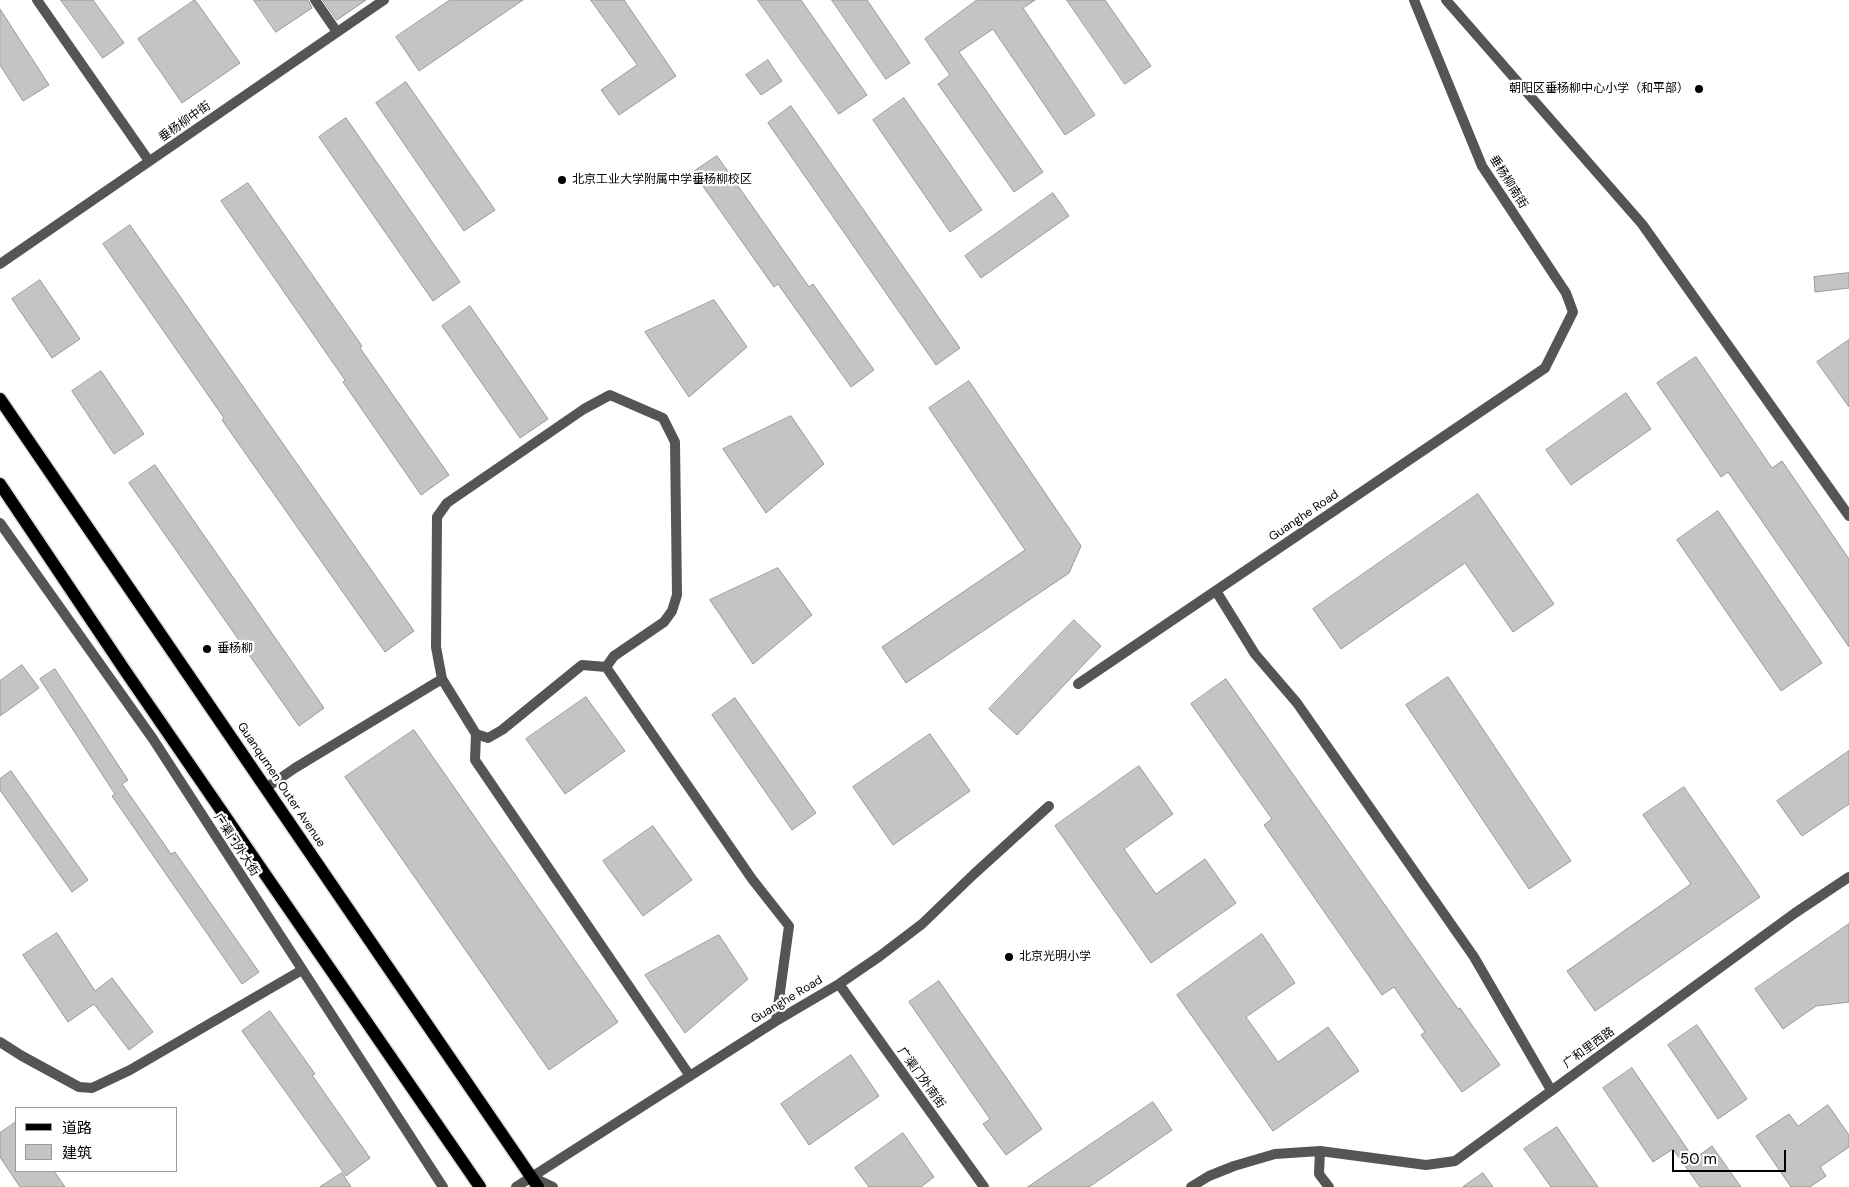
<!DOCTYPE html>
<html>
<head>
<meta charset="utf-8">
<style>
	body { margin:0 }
	#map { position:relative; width:1849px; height:1187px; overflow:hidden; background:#fff; font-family:"DM Sans","Noto Sans SC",sans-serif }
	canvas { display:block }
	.legend { position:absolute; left:15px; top:1107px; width:162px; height:65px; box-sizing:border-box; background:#fff; border:1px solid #999; margin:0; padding:6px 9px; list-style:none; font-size:15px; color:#000 }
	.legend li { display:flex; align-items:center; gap:10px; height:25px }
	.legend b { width:25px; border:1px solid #999 }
	.scale { position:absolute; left:1672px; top:1150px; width:114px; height:22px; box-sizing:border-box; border:2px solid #000; border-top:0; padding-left:6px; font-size:15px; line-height:18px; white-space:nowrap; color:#000; -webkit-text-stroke:4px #fff; paint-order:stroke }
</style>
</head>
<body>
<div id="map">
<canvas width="1849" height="1187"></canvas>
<ul class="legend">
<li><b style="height:6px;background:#000"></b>道路</li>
<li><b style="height:14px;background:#c4c4c4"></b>建筑</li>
</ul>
<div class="scale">50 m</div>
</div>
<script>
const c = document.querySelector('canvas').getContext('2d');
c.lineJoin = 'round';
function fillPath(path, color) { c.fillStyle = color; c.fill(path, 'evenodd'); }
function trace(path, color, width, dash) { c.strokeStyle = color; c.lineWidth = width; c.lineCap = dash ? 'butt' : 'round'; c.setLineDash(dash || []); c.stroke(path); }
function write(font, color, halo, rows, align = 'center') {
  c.font = font + ' "DM Sans","Noto Sans SC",sans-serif'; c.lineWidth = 4.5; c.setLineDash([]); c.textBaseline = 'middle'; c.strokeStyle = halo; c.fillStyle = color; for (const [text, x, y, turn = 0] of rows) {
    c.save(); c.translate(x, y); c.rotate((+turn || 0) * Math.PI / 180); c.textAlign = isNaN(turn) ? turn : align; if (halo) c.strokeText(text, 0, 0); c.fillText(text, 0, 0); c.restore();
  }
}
const building = new Path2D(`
	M61,0h32l31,43 -21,15z
	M195,0l45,63 -58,40 -44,-64z
	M254,0h54l4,8 -36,24z
	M323,0h43l-29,20z
	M450,0h73l-104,71 -23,-34z
	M591,0h33l52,76 -57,39 -18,-25 36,-25z
	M758,0h43l66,95 -28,19z
	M832,0h35l43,63 -24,16z
	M977,0h58l-12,8 72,107 -30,20 -72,-106 -34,23 84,120 -29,20 -76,-108 12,-9 -25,-36z
	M1067,0h38l46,66 -26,18z
	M0,9l49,76 -26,16 -23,-36z
	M768,60l14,21 -21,14 -15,-20z
	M406,82l89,128 -31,21 -88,-128z
	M904,98l78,112 -32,22 -77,-112z
	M791,106l169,242 -24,17 -168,-242z
	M346,118l114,164 -27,19 -114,-164z
	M717,156l92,131 4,-3 61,86 -23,17 -73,-103 -4,3 -81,-115z
	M248,183l114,163 -2,2 89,127 -28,20 -78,-113 2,-2 -124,-179z
	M1053,193l16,23 -88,62 -16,-22z
	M130,225l284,406 -29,21 -163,-232 2,-2 -121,-174z
	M1849,273v15l-34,4 -1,-15z
	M40,280l40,59 -28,19 -40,-59z
	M714,300l33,47 -58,50 -44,-65z
	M470,306l78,113 -28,19 -78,-112z
	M1849,340v67l-32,-45z
	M1696,357l76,111 10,-7 67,98v88l-121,-175 -7,5 -64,-94z
	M101,371l43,63 -30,20 -42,-63z
	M969,381l112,165 -12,27 -163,110 -24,-36 143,-97 -96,-142z
	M1626,393l25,36 -80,56 -25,-35z
	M791,416l33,48 -58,49 -43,-64z
	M155,465l169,243 -25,18 -170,-243z
	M1478,494l76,110 -41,28 -48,-69 -124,86 -28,-40z
	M1718,511l104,152 -41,28 -104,-151z
	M778,568l34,47 -59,49 -43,-64z
	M1074,620l27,26 -84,89 -28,-26z
	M22,665l17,23 -39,28v-35z
	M55,669l73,111 -6,4 49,70 4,-2 84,120 -17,12 -130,-188 3,-2 -75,-115z
	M1448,677l123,184 -42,28 -123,-184z
	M1226,679l232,330 2,-1 40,57 -38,27 -41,-57 4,-3 -31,-45 -12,8 -118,-170 8,-6 -81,-115z
	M586,697l39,54 -60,43 -39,-55z
	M735,698l81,115 -24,17 -80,-115z
	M414,730l204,292 -69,48 -204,-293z
	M930,734l40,57 -77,54 -40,-58z
	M1849,751v53l-47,32 -25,-35z
	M1139,766l34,48 -49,35 32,45 49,-35 31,44 -85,60 -96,-137z
	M11,771l77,109 -16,12 -72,-102v-11z
	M1684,787l76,110 -165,114 -28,-40 124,-87 -48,-69z
	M653,826l39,54 -49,36 -40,-55z
	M1849,924v78l-33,4 -33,23 -28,-40z
	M57,933l38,58 17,-13 41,54 -24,18 -35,-46 -26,18 -45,-67z
	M1262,934l33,49 -49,34 32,45 50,-35 31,44 -86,60 -96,-136z
	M719,935l29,44 -63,54 -40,-58z
	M939,981l103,148 -36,26 -23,-31 7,-5 -81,-117z
	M270,1011l45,63 -3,1 58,83 -24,18 -104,-145z
	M1697,1025l50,74 -29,20 -50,-74z
	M851,1055l28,41 -70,49 -28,-41z
	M1632,1068l62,91 18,-13 29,41h-41l-27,-38 -20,13 -50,-74z
	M1153,1102l19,28 -83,57h-61z
	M1828,1105l21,30v12l-29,20 6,9 -16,11h-19l-35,-51 33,-22 9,12z
	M16,1122v49h38l11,16h-45l-20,-30v-24z
	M1557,1127l41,60h-47l-27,-38z
	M903,1133l31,44 -13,10h-52l-14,-19z
	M342,1173l9,14h-31z
	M1483,1173l10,14h-30z`);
fillPath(building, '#c4c4c4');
trace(building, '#999', 1);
const primary = new Path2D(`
	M0,399l538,788
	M0,484l126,188 354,515`);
trace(primary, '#dbdbdb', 15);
trace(new Path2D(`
	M37,0l112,161
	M315,0l22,32
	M1446,0l196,224 207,292
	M0,264l384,-264
	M1216,591l39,63 42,49 177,254 77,133
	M606,667l8,-11 50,-34 8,-11 5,-16 -2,-153 -12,-24 -53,-23 -26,14 -137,94 -10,14 -1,130 6,32 34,55 12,4 14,-8 80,-65 24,2 146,212 37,47 -13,95
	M1078,684l467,-316
	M476,734l-1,26 215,316
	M266,788l29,-20 147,-89
	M839,984l145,203
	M0,1042l22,14 57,31 13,1 38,-18 172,-100
	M1320,1151l-1,23 10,13
	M516,1187l260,-166 63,-37 41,-28 42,-32 52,-50 75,-68
	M1191,1187l18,-11 25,-10 41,-12 45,-3 106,14 29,-4 340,-248 54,-36`), '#555', 10);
trace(new Path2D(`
	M1414,0l68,166 84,127 7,19 -28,56
	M0,523l153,216 290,448
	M532,1177l21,10`), '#555', 10);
trace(primary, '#000', 12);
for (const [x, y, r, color] of [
	[1699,89,5,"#000"],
	[562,180,5,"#000"],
	[207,649,5,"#000"],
	[1009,957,5,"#000"]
]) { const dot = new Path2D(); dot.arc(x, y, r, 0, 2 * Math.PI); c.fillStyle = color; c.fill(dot); trace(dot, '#fff', 2); }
write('12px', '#000', '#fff', [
	["朝阳区垂杨柳中心小学（和平部）",1689,89,"right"],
	["北京工业大学附属中学垂杨柳校区",572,180],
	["垂杨柳",217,649],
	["北京光明小学",1019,957]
], 'left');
write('12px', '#000', '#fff', [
	["垂杨柳中街",185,122,-35],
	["垂杨柳南街",1508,182,58],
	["Guanghe Road",1304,516,-34],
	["Guanqumen Outer Avenue",281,785,56],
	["广渠门外大街",236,845,57],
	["Guanghe Road",787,1000,-31],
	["广和里西路",1589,1048,-36],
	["广渠门外南街",921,1078,54]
]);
</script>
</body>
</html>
